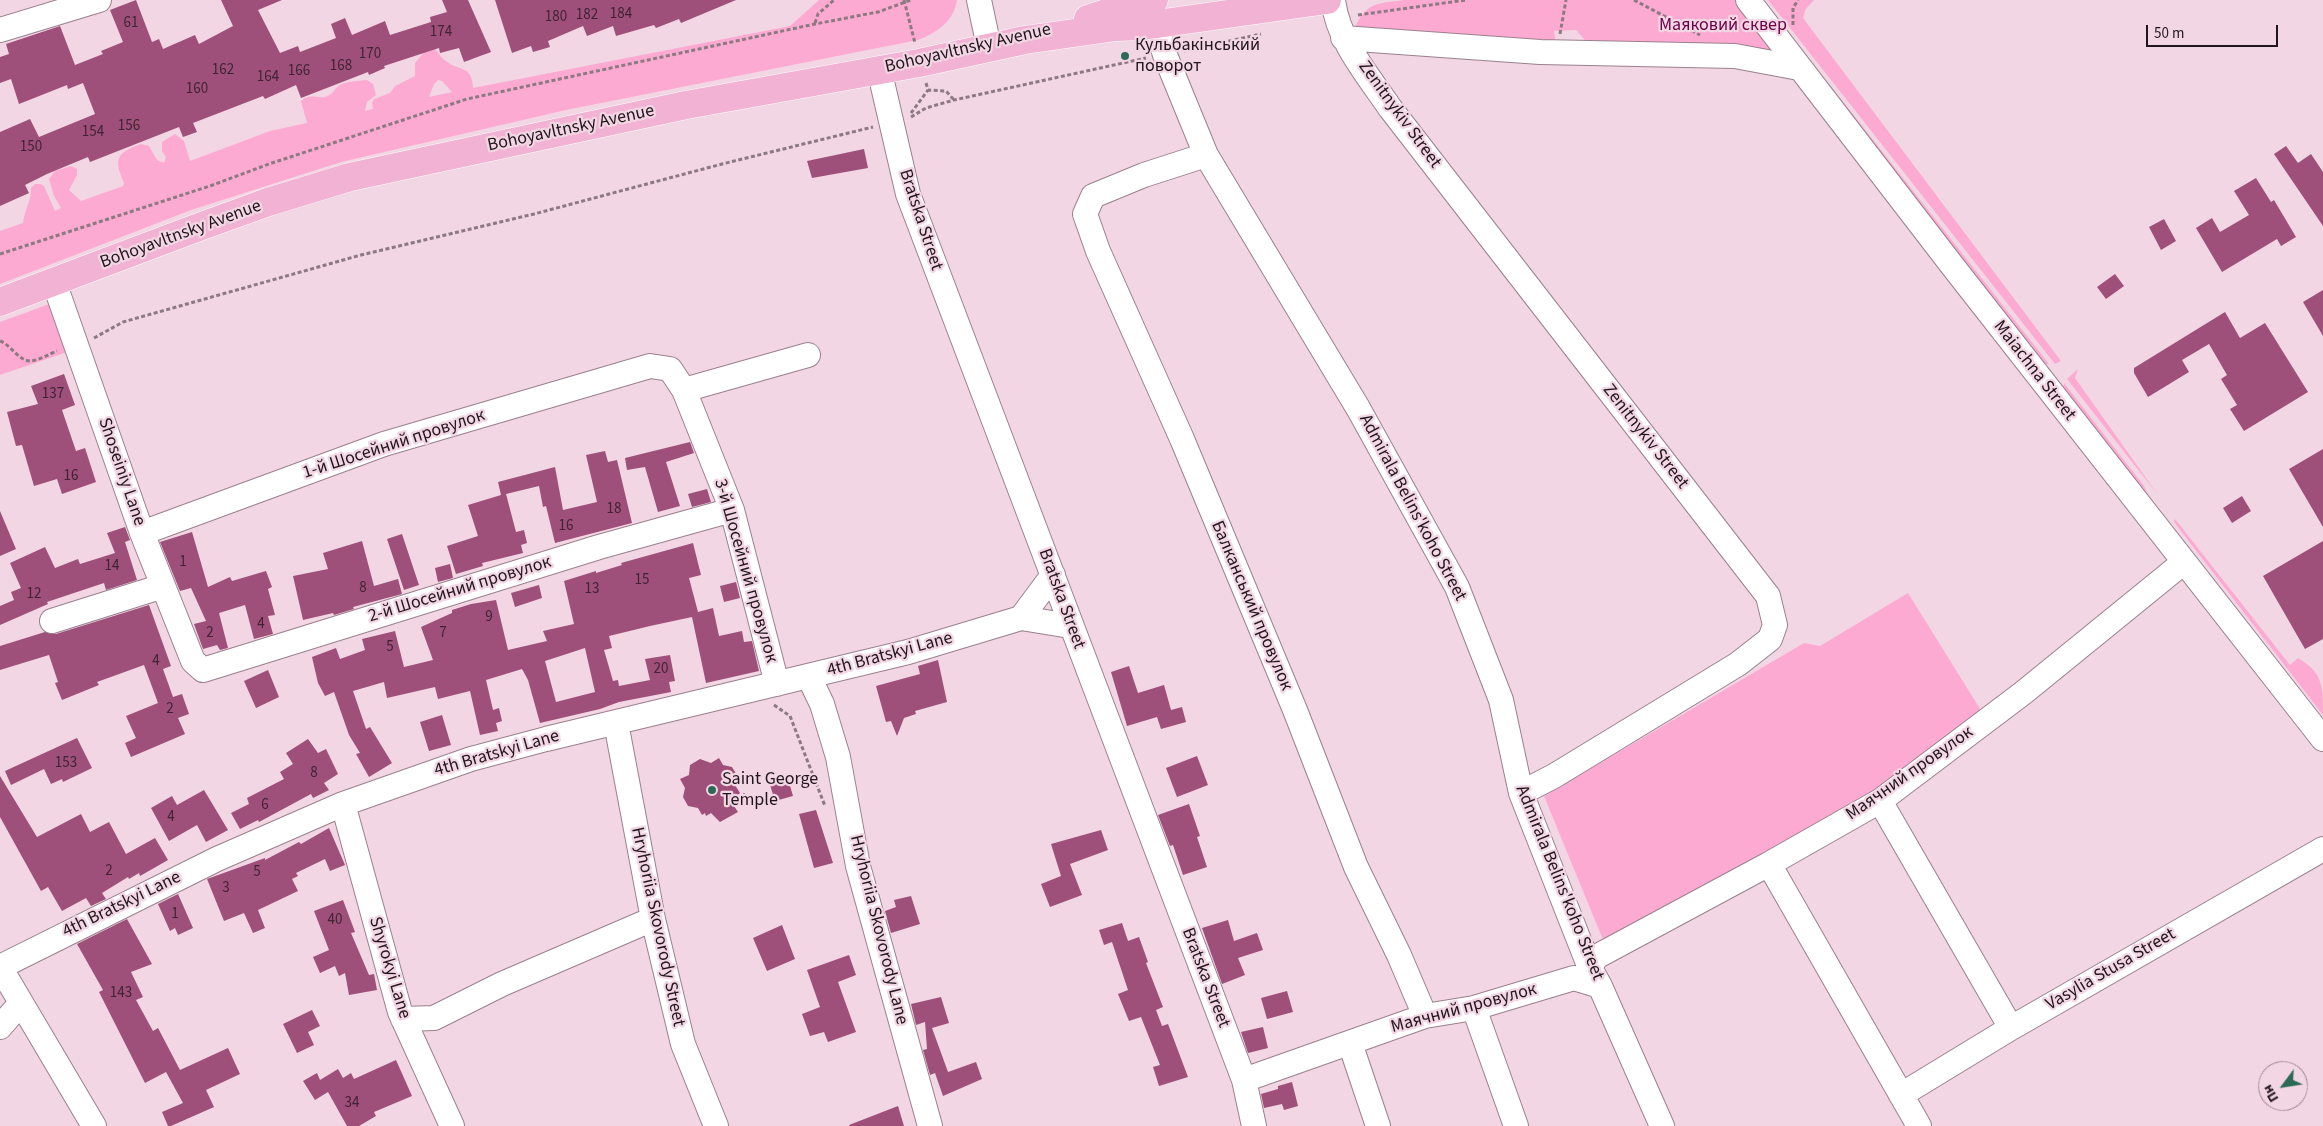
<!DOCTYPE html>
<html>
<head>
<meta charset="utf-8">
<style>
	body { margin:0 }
	#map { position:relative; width:2323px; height:1126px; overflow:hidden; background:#f2d6e3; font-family:"Source Sans 3",sans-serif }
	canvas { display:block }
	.north { position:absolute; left:2258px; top:1061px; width:50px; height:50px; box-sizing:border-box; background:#f2d6e3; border:1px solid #9e8993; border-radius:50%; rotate:239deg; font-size:14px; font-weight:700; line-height:20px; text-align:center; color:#20161b }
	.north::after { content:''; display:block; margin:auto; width:18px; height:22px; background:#2d6a55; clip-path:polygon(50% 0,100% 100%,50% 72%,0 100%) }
	.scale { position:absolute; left:2146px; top:25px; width:132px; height:22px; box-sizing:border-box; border:2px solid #20161b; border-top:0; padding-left:6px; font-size:15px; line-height:18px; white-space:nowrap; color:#20161b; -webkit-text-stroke:4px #f2d6e3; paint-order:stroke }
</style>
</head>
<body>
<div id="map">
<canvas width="2323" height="1126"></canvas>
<div class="north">Пн</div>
<div class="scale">50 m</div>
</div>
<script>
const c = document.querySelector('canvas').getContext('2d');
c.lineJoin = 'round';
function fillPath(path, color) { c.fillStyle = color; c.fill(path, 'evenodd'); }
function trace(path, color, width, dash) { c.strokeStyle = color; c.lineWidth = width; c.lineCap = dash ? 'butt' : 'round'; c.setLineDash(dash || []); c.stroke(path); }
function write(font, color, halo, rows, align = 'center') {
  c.font = font + ' "Source Sans 3",sans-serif'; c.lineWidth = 4.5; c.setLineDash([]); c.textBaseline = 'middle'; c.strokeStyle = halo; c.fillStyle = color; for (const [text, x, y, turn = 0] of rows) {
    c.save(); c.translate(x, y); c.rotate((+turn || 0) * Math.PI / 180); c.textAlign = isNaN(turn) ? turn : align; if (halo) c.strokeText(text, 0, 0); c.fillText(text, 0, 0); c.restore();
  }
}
fillPath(new Path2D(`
	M819,0h138c-3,21 -20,33 -39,40l-352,70 -225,52 -150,48 -191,74v-53l23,-8c1,-12 9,-24 8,-35l4,-4h6l3,2 11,25 6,-3 -7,-12 -5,-17 6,-8 16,-5 6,3v6l-8,15 12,11 42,-15 1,-3c-10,-23 -9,-30 17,-39l8,2 8,14 7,3 2,-6 -4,-6v-9l13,-8 9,7 6,20 80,-30 37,-8 -6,-22c9,-9 18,-1 27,-5 5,-2 7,-8 12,-11 7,-4 18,-4 27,-5l6,4 3,11 -9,7 -2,9 8,-2 -1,-6 2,-4 16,-6 5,-7 20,-10v-13l10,-12 10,-2c4,4 6,9 11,12 13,11 26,3 27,27l317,-62zM438,80l4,1 10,11 -23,5 5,-13z
	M1404,0h331l44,56 -188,-9 -15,-17 -22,1 2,15 -201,-19c13,-26 22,-23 49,-27z
	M1768,0h46l-9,10 -2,8 258,343 -6,3z
	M1817,77l9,3 223,284h-5z
	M52,303l18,48 -70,24v-53z
	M2078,369l-3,9 83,117 -91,-116z
	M2064,383l80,103 4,9 -2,4 -83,-111z
	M2175,519l115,146 8,-7c25,15 25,27 25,57l-149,-193z
	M1908,593l74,119 -107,84 -269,151 -62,-151 260,-153 16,3z`), '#fdaad3');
fillPath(new Path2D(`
	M136,0l16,42 7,-3 4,10 32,-14 4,9 34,-18 -12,-26h61l-24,10 22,43 18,-7 2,6 36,-14 -5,-14 14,-6 7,17 33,-14 5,14 41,-13 -1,-5 17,-5 -5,-12h26l23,52 -27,10 -5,-14 -19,5 -1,-5 -55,18 1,2 -16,7 -1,-3 -67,26 -5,-13 -31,14 -2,-3 -70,27 4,9 -14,5 -4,-10 -89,35 -2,-5 -41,17 -22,11 4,8 -29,13v-74l30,-13 9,18 56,-23 -12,-31 -15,6 -1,-4 -48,19 -8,-25 -11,4v-26l9,-3 -3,-10 54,-18 15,39 28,-11 -2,-3 22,-9 -13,-32z
	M495,0h241l-55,23 -2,-4 -23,9 -2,-3 -38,11 -3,-10 -26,10 -4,-10 -35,15 2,6 -17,5 -2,-6 -19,7z
	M2286,146l12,17 13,-9 12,18v54l-49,-72z
	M864,149l4,19 -56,10 -5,-17z
	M2256,178l15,24 3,-2 22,37 -15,9 -4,-7 -55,33 -26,-44 16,-10 8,14 29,-17 -15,-24z
	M2164,219l12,22 -15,9 -12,-23z
	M2115,274l9,12 -18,13 -9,-12z
	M2323,290v46l-20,-34z
	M2225,312l15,26 25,-15 43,69 -64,39 -14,-22 7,-4 -16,-26 6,-4 -18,-31 -27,16 7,12 -41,25 -14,-24v-5z
	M64,374l11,31 -13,5 14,41 9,-3 11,34 -34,12 -5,-15 -23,7 -12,-41 -6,1 -9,-34 31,-8 -7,-18z
	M690,442l4,11 -28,9 14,44 -22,6 -13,-45 -18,3 -2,-12z
	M2323,449v78l-34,-58z
	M605,451l3,11 9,-2 15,63 -77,20 -9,-37 -3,1 -4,-21 -33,8 10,38 8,-2 3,13 -6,2 2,8 -41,10 1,3 -27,8 -9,-28 31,-10 -10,-31 33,-10 -3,-13 57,-15 8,43 34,-8 -11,-47z
	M707,489l4,13 -19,5 -4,-13z
	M2242,496l9,15 -19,12 -9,-15z
	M0,511l16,38 -16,7z
	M125,527l5,13 -5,2 12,38 -31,10 -2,-7 -57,19 1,2 -48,21v-19l14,-6 -3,-8 10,-4 -11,-25 35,-16 10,21 23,-9 2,5 35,-11 -8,-20z
	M192,532l16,55 22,-10 2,4 34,-10 6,16 -4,2 7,26 -7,1 5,18 -19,5 -9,-34 -26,8 9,35 -8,2 -3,-5 -14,4 -9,-25 12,-3 -15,-33 -11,3 -20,-49z
	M402,534l17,51 -15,5 -17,-51z
	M362,541l12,45 24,-7 4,15 -49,13 1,2 -20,6 -1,-2 -30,7 -10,-44 35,-7 -5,-16z
	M2323,541v98l-18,10 -42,-73z
	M693,543l8,32 -12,3 9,34 15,-4 6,28 23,-5 2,11 8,-1 7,30 -53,12 -14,-66 -42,9 -41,10 3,12 -8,2 9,31 5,-1 1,6 31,-6 -5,-21 25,-4 5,26 -6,1 2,10 -52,10 -19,7 -60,14 -12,-43 -6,-11 -36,11 7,30 6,-2 3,13 -6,2 2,8 -18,4 -10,-44 -32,8 -3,-12 -48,11 -3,-16 -31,9 13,38 4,-2 22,36 -23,14 -13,-23 4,-1 -11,-18 -15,-43 -9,4 -7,-13 -6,-26 24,-9 4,11 25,-9 -3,-11 33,-8 9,36 29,-7 -12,-33 31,-14v-3l19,-6 25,-4 12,50 39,-9 -4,-10 31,-7 -10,-43 32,-10v2l26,-8 -1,-2zM585,648l10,44 -39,10 -11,-41z
	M450,564l3,14 -15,4 -3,-14z
	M736,582l4,16 -16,4 -4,-16z
	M539,585l3,13 -27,9 -4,-14z
	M149,605l22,61 -8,3 10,28 9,-3 7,20 -11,4 7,16 -54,23 -6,-14 11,-5 -10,-22 32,-13 -14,-38 -47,17 2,3 -37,15 -7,-17 3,-1 -9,-27 -49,15v-24l45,-14 11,2z
	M938,660l9,42 -32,9 1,3 -12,4 -7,18 -6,-15 -5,1 -10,-36 44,-12 -2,-8z
	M1129,666l9,27 26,-8 7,25 11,-3 4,15 -25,7 -4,-12 -30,9 -16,-54z
	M268,670l11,27 -23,11 -12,-27z
	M442,715l9,30 -22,6 -9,-29z
	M77,738l15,30 -29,14 -1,-3 -11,5 -7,-15 -33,16 -6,-14z
	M308,739l10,14 8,-4 12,25 -14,9 5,7 -16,8 -2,-4 -52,28 -1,-2 -18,9 -9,-16 18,-9 -2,-6 37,-19 -4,-7 13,-8 -7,-11z
	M1197,756l11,29 -31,12 -11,-29z
	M719,758l4,7 9,2 6,10 -3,8 5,8 -7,6 4,5 -3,2 4,6 -18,10 -9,-9 -5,3 -1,-3 -3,2 -4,-7 -10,-2 -5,-9 2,-9 -5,-9 9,-4 1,-10 10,-6 11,4z
	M0,776l37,61 44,-23 9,18 19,-10 17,32 29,-16 13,22 -28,16 -1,-3 -10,6 -1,-2 -26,16 4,6 -15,7 -5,-8 -24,13 -14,-24 -7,4 -41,-74z
	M788,779l5,17 -18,5 -5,-16z
	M204,790l24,40 -22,12 -9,-17 -28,16 -18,-33 21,-12 5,9z
	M1189,804l11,32 -3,1 10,30 -24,8 -10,-30 -3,1 -12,-31z
	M816,810l17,53 -19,5 -15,-54z
	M329,828l16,37 -15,6 -5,-12 -29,14 2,3 -6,3 6,12 -40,19 7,18 -12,5 -9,-20 -20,8 -17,-42 58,-21v2l34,-18 2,2z
	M1101,830l7,20 -38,14 12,31 -32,12 -9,-23 20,-8 -10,-32z
	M178,894l15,34 -15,7 -3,-7 -5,3 -12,-27z
	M911,896l9,28 -29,9 -6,-22 11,-4 -2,-7z
	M343,900l12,32 -4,1 18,42 5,-1 3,16 -28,5 -4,-22 -6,3 -4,-10 -15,7 -7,-16 16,-7 -15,-39z
	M127,919l25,45 -21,8 12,25 -7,3 17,31 5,-3 22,42 48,-22 12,26 -34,16 8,17 -43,19h-3l-6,-14 21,-9 -17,-31 -21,11 -46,-91 4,-2 -26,-46z
	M1228,920l6,21 23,-8 6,17 -25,8 7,17 -23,9 -20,-56z
	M1122,923l6,18 11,-4 9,25 -2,1 17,44 -7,3 6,16 6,-2 20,53 -29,9 -6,-19 7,-2 -19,-48 -12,4 -11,-27 10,-4 -16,-48 -8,3 -5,-15z
	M782,925l13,34 -28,12 -14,-33z
	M849,955l7,20 -18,7 18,50 -28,10 -4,-10 -14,4 -8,-22 18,-7 -13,-37z
	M1287,991l6,21 -26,7 -6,-21z
	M941,997l8,26 -17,5 16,44 28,-10 6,17 -39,17 -8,-23 -5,2 -7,-25 4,-1 -2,-27 -9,3 -5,-21z
	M312,1010l8,16 -12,6 6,13 -17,8 -14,-29z
	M1263,1027l5,21 -20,5 -7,-21z
	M396,1060l16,36 -38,16 2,4 -17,10h-12l-19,-34 -13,8 -12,-19 14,-8 3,7 18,-11 5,9 8,-5 3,6z
	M1292,1082l6,24 -14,4 -2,-6 -18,4 -3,-14 17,-5v-3z
	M898,1106l6,20h-54l-1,-1z`), '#9e4f7a');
const minor = new Path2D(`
	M979,0l10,47
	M1333,0c5,41 34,74 57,108l378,488 7,29 -5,14 -32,25 -184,112 -33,17
	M1748,0l203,264 372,475
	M1156,24l9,31 41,100 152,253 99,179 44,113 20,93 69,175 10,18 62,140
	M0,30l99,-30
	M1343,38l197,14 195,4 64,12
	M879,69l29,125 336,886 10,46
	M1206,155l-62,20 -51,21 -8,18 13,37 84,188 113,271 61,157 43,88 26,61
	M54,282l88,251 51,128 10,9 396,-123 133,-37
	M684,390l124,-35
	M142,533l242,-89 266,-78 20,3 14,21 48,120 45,174
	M1021,618l32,-43
	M52,621l111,-35
	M809,677l13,27 16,53 20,109 72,260
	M616,723l37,196 30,125 33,82
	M1880,801l131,227
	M343,804l57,208 52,114
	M1769,864l150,262
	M1590,968l6,-11 173,-93 111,-63 143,-108 161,-131
	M1474,1008l42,118
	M403,1019l31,-1 68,-34 151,-65
	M0,1027l21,-24
	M1350,1043l28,83
	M1244,1080l181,-64 49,-8 100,-30 26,8
	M1901,1095l110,-67 312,-179
	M94,1126l-94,-159 217,-108 126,-55 128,-45 75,-20 362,-87 113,-34 49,8`);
const major = new Path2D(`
	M1088,19l52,-17 14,-2
	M0,302l199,-75 69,-25 82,-25 336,-72 233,-42 106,-23 91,-13 27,-1 184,-26`);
trace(minor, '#9a818d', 26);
trace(major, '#fff', 29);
trace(new Path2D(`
	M904,0l11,43
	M1634,0l66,35
	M1358,15l108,-15
	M815,23l3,-9 16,-14
	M1793,25v-17l5,-8
	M1560,34l6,-34
	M1184,51l77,-17
	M926,83l2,7 18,1 8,9
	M911,113l17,-23
	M911,117l15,-9 28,-8 192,-42
	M0,254l210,-68 59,-22 198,-65 348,-75 63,-12 33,-12
	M94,338l29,-16 238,-67 173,-41 188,-50 151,-37
	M0,341c11,4 19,20 30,20 8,0 19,-7 27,-10
	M774,705l16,11 35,90
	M743,794l12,7`), '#8c7982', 3, [4, 2.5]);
trace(minor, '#fff', 24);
trace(major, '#f1b2d3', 28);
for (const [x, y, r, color] of [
	[1125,56,5,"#2d6a55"],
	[712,790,5,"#2d6a55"]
]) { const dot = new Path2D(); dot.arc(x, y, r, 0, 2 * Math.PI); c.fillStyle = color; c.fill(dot); trace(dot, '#f2d6e3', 2); }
write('15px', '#402433', null, [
	["184",621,15],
	["182",587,16],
	["180",556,18],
	["61",131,24],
	["174",441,33],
	["170",370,55],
	["168",341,67],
	["162",223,71],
	["166",299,72],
	["164",268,78],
	["160",197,90],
	["156",129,127],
	["154",93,133],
	["150",31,148],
	["137",53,395],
	["16",71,477],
	["18",614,510],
	["16",566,527],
	["1",183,563],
	["14",112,567],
	["15",642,581],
	["8",363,589],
	["13",592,590],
	["12",34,595],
	["9",489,618],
	["4",261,625],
	["2",210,634],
	["7",443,634],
	["5",390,648],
	["4",156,662],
	["20",661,670],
	["2",170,710],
	["153",66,764],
	["8",314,774],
	["6",265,806],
	["4",171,818],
	["2",109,872],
	["5",257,873],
	["3",226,889],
	["1",175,915],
	["40",335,921],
	["143",121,994],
	["34",352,1104]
]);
write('18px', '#6a0046', '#f2d6e3', [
	["Маяковий сквер",1723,26]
]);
write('18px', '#20161b', '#f2d6e3', [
	["Кульбакінський",1135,46],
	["поворот",1135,67],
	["Saint George",722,780],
	["Temple",722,801]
], 'left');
write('18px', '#20161b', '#f2d6e3', [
	["Bohoyavltnsky Avenue",968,49,-13],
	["Zenitnykiv Street",1399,115,54],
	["Bohoyavltnsky Avenue",571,129,-12],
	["Bratska Street",920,220,72],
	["Bohoyavltnsky Avenue",181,235,-20],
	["Maiachna Street",2034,371,52],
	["Zenitnykiv Street",1645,437,52],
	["1-й Шосейний провулок",394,445,-18],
	["Shoseiniy Lane",121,472,71],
	["Admirala Belins'koho Street",1412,508,62],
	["3-й Шосейний провулок",745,571,74],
	["2-й Шосейний провулок",460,590,-17],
	["Bratska Street",1061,599,70],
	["Балканський провулок",1251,606,67],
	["4th Bratskyi Lane",890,655,-15],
	["4th Bratskyi Lane",497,754,-16],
	["Маячний провулок",1910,774,-35],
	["Admirala Belins'koho Street",1559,883,68],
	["4th Bratskyi Lane",122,905,-26],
	["Hryhoriia Skovorody Street",657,927,78],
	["Hryhoriia Skovorody Lane",878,930,76],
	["Shyrokyi Lane",389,968,73],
	["Vasylia Stusa Street",2111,970,-30],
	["Bratska Street",1205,978,69],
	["Маячний провулок",1464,1009,-15]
]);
</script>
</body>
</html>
